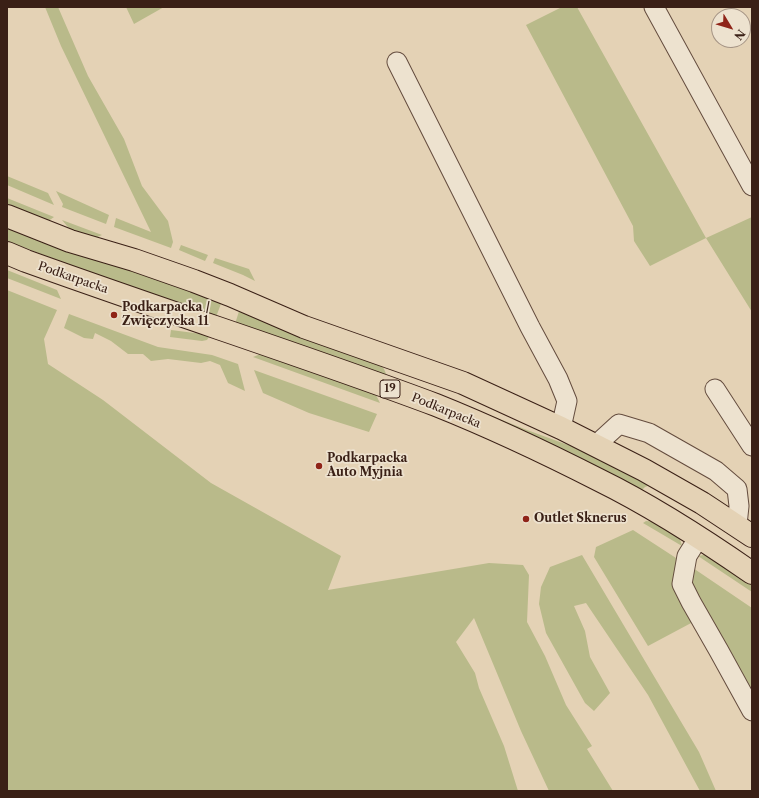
<!DOCTYPE html>
<html>
<head>
<meta charset="utf-8">
<style>
	body { margin:0 }
	#map { position:relative; width:759px; height:798px; overflow:hidden; background:#e4d2b5; font-family:"Libre Caslon Text",serif }
	canvas { display:block }
	.frame { position:absolute; inset:0; border:8px solid #3a2016; pointer-events:none }
	.north { position:absolute; left:711px; top:8px; width:40px; height:40px; box-sizing:border-box; background:#ede2cf; border:1px solid #a59485; border-radius:50%; rotate:128deg; font-size:11px; font-weight:700; line-height:16px; text-align:center; color:#3a2016 }
	.north::after { content:''; display:block; margin:auto; width:14px; height:18px; background:#8f2418; clip-path:polygon(50% 0,100% 100%,50% 72%,0 100%) }
</style>
</head>
<body>
<div id="map">
<canvas width="759" height="798"></canvas>
<div class="frame"></div>
<div class="north">N</div>
</div>
<script>
const c = document.querySelector('canvas').getContext('2d');
c.lineJoin = 'round';
function fillPath(path, color) { c.fillStyle = color; c.fill(path, 'evenodd'); }
function trace(path, color, width, dash) { c.strokeStyle = color; c.lineWidth = width; c.lineCap = dash ? 'butt' : 'round'; c.setLineDash(dash || []); c.stroke(path); }
function write(font, color, halo, rows, align = 'center') {
  c.font = font + ' "Libre Caslon Text",serif'; c.lineWidth = 3.5; c.setLineDash([]); c.textBaseline = 'middle'; c.strokeStyle = halo; c.fillStyle = color; for (const [text, x, y, turn = 0] of rows) {
    c.save(); c.translate(x, y); c.rotate((+turn || 0) * Math.PI / 180); c.textAlign = isNaN(turn) ? turn : align; if (halo) c.strokeText(text, 0, 0); c.fillText(text, 0, 0); c.restore();
  }
}
fillPath(new Path2D(`
	M45,7h13l30,69 36,63 18,47 26,35 5,21 -2,6 -57,-21 2,-9 35,14 -90,-186z
	M126,7h38l-30,17z
	M562,7h15l129,231 46,-21v95l-46,-74 -56,28 -16,-25 -1,-15 -107,-201z
	M7,176l41,17 6,12 -47,-20z
	M56,191l53,24 -3,9 -44,-17 1,-3z
	M7,198l47,19 -7,5 -40,-16z
	M62,220l40,15 -9,4 -21,-7z
	M7,226l83,30 132,45 -6,16 -149,-53 -60,-23z
	M181,245l27,10 -3,6 -26,-11z
	M215,258l34,11 6,12 -12,-6 -30,-12z
	M7,270l50,20 4,9 -54,-21z
	M7,290l50,20 -13,29 4,25 55,36 108,83 130,73 -13,34 161,-27 34,2 6,10 -2,47 18,34 21,49 26,41 -5,3 26,42h-64l-28,-60 -47,-113 -18,24 19,31 4,15 25,58 14,45h-511z
	M240,308l139,55 5,6 3,7 -152,-52z
	M69,314l89,33 54,8 26,9 7,27 -17,-8 -8,-18 -10,-4 -9,2 -33,-4 -17,2 -8,-7h-15l-17,-13 -16,-8 -2,6 -9,-1 -20,-10z
	M171,330l39,5 -3,5 -5,1 -32,-4z
	M263,353l112,40 5,10 -127,-46z
	M254,370l123,44 -8,18 -60,-19 -46,-20z
	M422,388l105,42 63,23 60,32 -5,2 -4,4 -221,-100z
	M646,521l11,1 22,14 3,10 -39,-23z
	M633,530l43,28 -1,21 18,43 -45,24 -54,-89 2,-10z
	M708,554l44,30v8l-54,-36z
	M582,555l117,197 17,39h-16l-52,-96 -62,-92 -12,3 11,25 5,26 20,36 -16,18 -9,-8 -39,-70 -7,-29 2,-17 9,-20z
	M693,568l59,40v87l-54,-91 -7,-23z`), '#b9ba8a');
const minor = new Path2D(`
	M654,7l98,179
	M397,62l133,265 28,52 9,22 -6,27
	M715,389l37,57
	M596,445l23,-21 30,9 67,38 21,18 2,17 -2,19
	M699,537l-12,19 -5,28 9,18 28,49 33,60`);
const highway = new Path2D(`
	M7,216l63,25 64,19 60,21 36,14 74,32 159,56 98,45 83,42 58,33 50,33
	M7,253l19,8c64,23 128,45 192,67 73,25 146,50 218,77 55,22 110,48 163,75 53,26 104,59 153,93`);
trace(minor, '#644c3e', 21);
trace(highway, '#3a2016', 24);
trace(minor, '#ede2cf', 19);
trace(highway, '#e4d2b5', 22);
for (const [x, y, r, color] of [
	[114,315,4,"#8f2418"],
	[319,466,4,"#8f2418"],
	[526,519,4,"#8f2418"]
]) { const dot = new Path2D(); dot.arc(x, y, r, 0, 2 * Math.PI); c.fillStyle = color; c.fill(dot); trace(dot, '#ede2cf', 1.5); }
for (const [x, y, w] of [
	[390,389,20]
]) { const box = new Path2D(); box.roundRect(x - w / 2, y - 9, w, 18, 3); c.fillStyle = '#ede2cf'; c.fill(box); trace(box, '#3a2016', 1); }
write('bold 11px', '#3a2016', null, [
	["19",390,389]
]);
write('12px', '#3a2016', '#ede2cf', [
	["Podkarpacka",73,278,19],
	["Podkarpacka",446,411,22]
]);
write('bold 12px', '#3a2016', '#ede2cf', [
	["Podkarpacka /",122,308],
	["Zwięczycka 11",122,322],
	["Podkarpacka",327,459],
	["Auto Myjnia",327,473],
	["Outlet Sknerus",534,519]
], 'left');
</script>
</body>
</html>
